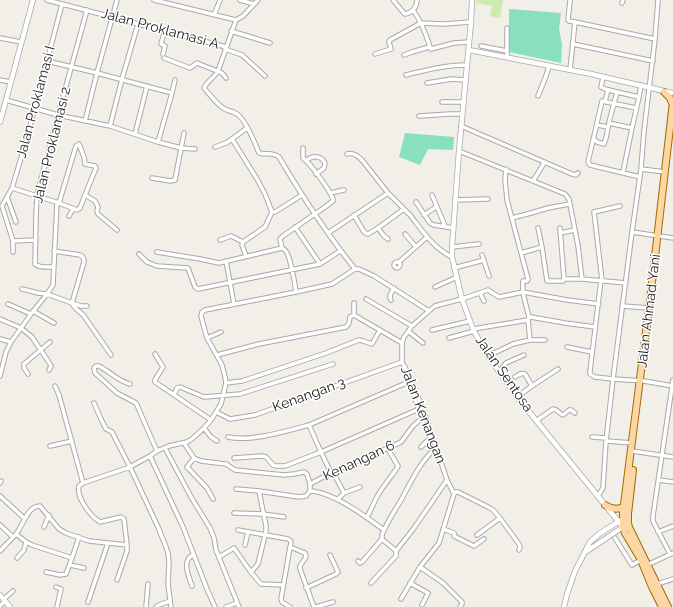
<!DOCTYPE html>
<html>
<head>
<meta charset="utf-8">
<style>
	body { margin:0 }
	canvas { display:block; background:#f2efe9 }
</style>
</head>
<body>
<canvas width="673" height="607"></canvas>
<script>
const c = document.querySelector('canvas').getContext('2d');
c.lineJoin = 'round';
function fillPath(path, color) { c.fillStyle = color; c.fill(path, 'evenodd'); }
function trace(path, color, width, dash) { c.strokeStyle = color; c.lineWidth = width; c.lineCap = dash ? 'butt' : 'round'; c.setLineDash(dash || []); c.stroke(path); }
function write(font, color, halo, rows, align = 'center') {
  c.font = font + ' Raleway,sans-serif'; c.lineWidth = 3; c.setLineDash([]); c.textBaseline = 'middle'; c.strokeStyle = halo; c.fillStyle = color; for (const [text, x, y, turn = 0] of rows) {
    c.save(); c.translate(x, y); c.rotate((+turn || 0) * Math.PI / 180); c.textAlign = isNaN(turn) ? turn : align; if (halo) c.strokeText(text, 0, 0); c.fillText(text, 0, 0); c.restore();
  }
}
fillPath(new Path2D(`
	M476,0h27l-3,18 -10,-2 2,-10 -16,-3z`), '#cdebb0');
fillPath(new Path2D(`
	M509,9l52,4 -2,16 3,15 -1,19 -52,-11z
	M405,133l49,4 -1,13 -25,-1 -8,16 -21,-8z`), '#88e0be');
const minor = new Path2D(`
	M47,0l179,47
	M154,0l82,20 7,-4 15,-16
	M240,0l14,4
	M393,0l10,12 2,2c7,-1 12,-7 12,-14
	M658,0l-3,39 -11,92 -3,38 -9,63 -19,147 31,2 29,5
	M570,1l-2,19 1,1 6,1 -5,48
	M622,3l1,-3
	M413,10c8,11 13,24 17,37
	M214,15l6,-15
	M575,22l80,17
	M231,31l39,12
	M0,38l21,4
	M573,44l80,17
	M481,46l26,5
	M225,49l17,6 23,21
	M163,54l2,-8 -4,-2 4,-14
	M375,54l16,-5 -2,-7 1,-2 31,-17 23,1 27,-2
	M404,55l8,-3 17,-5 2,2 23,-6 15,-1
	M507,57v-29
	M164,58l26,10 7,-5 25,10 4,5
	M47,61l50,12 75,20 3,-13
	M406,75c20,-5 40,-10 61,-10
	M603,77l-2,10 4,2 12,3
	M0,80l10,2
	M427,83l25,-4 13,1
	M538,96l8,-20 3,-10
	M6,100l52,15 52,11 48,16 23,6 14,1
	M605,101l3,-11
	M442,102h21
	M636,108l-34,-7 -14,61 2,3 50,12
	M419,116l31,-2h12
	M85,121l12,-48 20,-73
	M597,125l11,2
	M110,126l12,-47 16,-55
	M461,126l111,48 4,1 2,-2
	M632,128l7,-31
	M135,134l12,-48
	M232,139l15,-11
	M593,139l2,1 2,2 7,2 2,-6 3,-15
	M158,142l14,-49
	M215,147l11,-4 6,-4 25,40 8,15 7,18h3l27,-17
	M459,151l106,43 4,5 9,47 4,33
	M347,154c6,-2 11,2 15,6l26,33
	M306,161c6,-6 15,-6 19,2l-1,5 -8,6
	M506,169l-1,11 2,20 21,79 -1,2h-4c-2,12 4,25 6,37
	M641,169l24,3
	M623,172l9,-44 -23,-5v-1l8,-30 22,5 2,-12
	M152,178l19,3 4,-1 9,-47
	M533,181l11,-18
	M12,188l47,15 18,7 3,-2 5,-13
	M330,193l14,-3
	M432,195l13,31
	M7,197l9,25
	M455,200l33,-1
	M416,202l14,21 4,2 19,3
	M59,203l17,-57 3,-2 5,13 1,7 10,2 1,2 -11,27 10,6 3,6 -1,4 1,3 19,16
	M354,215l10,17 3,2h1l10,-6 26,-19
	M424,215l12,-8
	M69,216l4,-7
	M512,218l19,-5 17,-5 21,-4
	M295,227l25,37
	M378,228l6,8 4,3
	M538,228l4,19 5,34h16l1,-2h18l44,4
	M560,228l4,51
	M632,232l41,6
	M328,233l60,-40c7,7 15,15 22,22 12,15 23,33 42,42
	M560,233l15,-3
	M405,234l11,13
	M220,240l11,-4 12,6
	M13,241l-11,-35 10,-18 13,-43 37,-141
	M452,247l27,-3
	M282,248l-2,-9 3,-3 42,-29 8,-6v-2c-4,-10 -22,-35 -30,-41v-10
	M54,251l26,4c3,1 4,3 4,7l-12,41 9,3h6
	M13,252v-11l23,-1
	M157,252l43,7 19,4 63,-15c1,1 2,1 3,2 5,4 10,34 11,42
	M521,253l21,-6
	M139,254l8,8 10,4 31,2 7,19 3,2 122,-25 20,-13
	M482,255l7,21
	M246,256l-4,-11 1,-3 22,-15 7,-15
	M226,261l8,43
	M399,262l28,-25
	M394 265a3 3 0 1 1 6 0a3 3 0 1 1-6 0Z
	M54,267c-6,0 -15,1 -19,-3l1,-47 1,-22 21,-80 29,-105
	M454,268l30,-8
	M355,269h4l15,7 55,35
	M602,280l-8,-68 26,-6
	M435,287l22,-10
	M22,289l16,4 9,1 25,9c2,6 8,8 12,13l27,39
	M480,293l4,8
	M366,299l46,27
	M391,300c-3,-4 1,-8 3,-12
	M8,304l23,10
	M622,306l27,2
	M33,311l21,12
	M354,315v-12
	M0,319l21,9 11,9 18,27 1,2 -2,4
	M528,320l2,20
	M473,329l55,-9 1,-2 2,-1 34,6 30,4
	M432,330l38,-9
	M408,331l15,12
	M207,338l14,-6
	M449,338l25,-7
	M0,339l11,3
	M567,347l25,5
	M155,354l8,13 -8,13v2l56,38
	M217,355l42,-11 87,-17 3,-4 1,-6 4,-2 48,28
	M488,356l25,-12 17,-4h15
	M499,372l7,-9 18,-8
	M28,374l-4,-6v-4l26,-22
	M0,376l6,-24 5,-10 20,-28 16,-20 6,-9 4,-83
	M515,377c4,-2 6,-5 10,-3l7,12
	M226,383l16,-2 84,-28 33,-13 4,1 9,3 8,-14
	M130,384c-12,-3 -21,-13 -31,-18h-3l-2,2 1,5 22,20 19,10 21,48
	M55,386l4,9 24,88 47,-16 20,-11 7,-5 12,-5 18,-4 5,-3 12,-11 7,-8 10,-16 5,-21 -1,-6 -3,-12 -15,-27 -6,-22 1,-4 3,-2 91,-18 36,-8 23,-15c-28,-35 -53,-73 -76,-112 -6,-5 -13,-2 -20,-4 -4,-10 -13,-33 -22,-39 -4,-3 -10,-3 -14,-6 -7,-5 -13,-13 -18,-19l-1,-1c3,-7 10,-10 14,-17l18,-51
	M174,395l3,-7 3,-1 24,10 36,-3 93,-30
	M517,397l15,-11 26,-17
	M94,403l7,16 5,10 6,3 18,35 28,60 8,20 2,6 1,9 -1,22 3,23
	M216,412l14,7 25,-4 147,-53
	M536,421l17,-12c5,0 6,5 10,6l6,-5h2l4,3
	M309,425l12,27 10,21
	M204,428l7,9 6,4
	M228,437c22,5 59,-6 81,-12l102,-44
	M592,437l14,1
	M606,441l27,2
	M184,443l10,15
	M50,446l22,-5
	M421,447l11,-11
	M165,448l26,49 19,31 4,10 2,12 23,57
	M632,451l41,6
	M150,456l33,71 24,62 8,18
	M194,458l7,3 25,3 9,6 49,5 10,-1 10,-2 3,2 3,10
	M194,458l-7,9 20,21 6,11
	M234,458l28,-2 4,1 7,8 3,1h9l36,-14 98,-43
	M333,472l11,21 -6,6
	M659,480l14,2
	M0,483l1,-2
	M83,483l-4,3c-3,11 11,30 21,36l21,-5 3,2 3,26
	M236,489l23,2
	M310,491v-7l21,-11 66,-29 4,-2 12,-16 9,-8 -9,-24v-2l1,-2
	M453,492h5l30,15 5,3 7,8 19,26 1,3 -1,3
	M344,493l16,-6
	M0,496l24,22
	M598,496l5,-8 3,-47 7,-62 -18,-2 -5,-3v-3l11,-91
	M234,513l29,1 21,3
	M367,517c4,-7 7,-15 11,-22 6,-10 13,-18 19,-27l1,-2 -10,-17
	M0,525l13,12
	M44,527l5,-12
	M443,529l11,4v3l20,10 10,-7
	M238,530l50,9c4,2 3,4 2,8l-9,52 1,3 8,5
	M658,532l15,-6
	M16,534l10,8 6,3 40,13 7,-21
	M477,535l23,-17
	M615,538l17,27 9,-5
	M245,545l3,-13
	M290,547l15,6 1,4 -6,9v3l14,38
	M0,551c5,-6 11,-11 16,-17 7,-8 11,-28 24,-28l19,23 7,4 23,8 38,4v6l-10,29
	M396,551l-14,-12v-4c4,-11 11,-22 18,-33 10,-18 20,-41 36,-54
	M670,554l-15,-29 -2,-4v-5l20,-136
	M219,557l15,-9 16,23 11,13 22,1
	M17,558l7,-8 2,-8
	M358,561l2,2 2,-1 20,-23
	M70,565l14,3
	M647,565l26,-12
	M420,567l23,16 19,19v2l-2,3
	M250,571l3,-1 5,-6 8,-33v-5l-7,-35 40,6 7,-1 4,-5c23,1 55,25 74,39
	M46,572l14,3 6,-1 6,-16
	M371,583l25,-27v-5l18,-23 33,-48
	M410,583l18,10 -6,12
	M657,584l16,-5
	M192,586c-3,-10 -11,-25 1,-31
	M56,587l5,2 -4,18
	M306,588l30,-14 2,-2 -8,-17
	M4,599l9,-8
	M401,599l19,-32 19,-24 15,-49 -7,-14 -24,-71 -15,-36 -6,-11v-19l2,-6 8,-11 17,-15 6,-5 7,-2 20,-5 26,-9 11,7 24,-5 44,8 32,4
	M88,602l20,-59
	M0,606l5,-5
	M146,607l2,-23
	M156,607l3,-2 11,-4
	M226,607l11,-4
	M316,607l17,-5`);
const tertiary = new Path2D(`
	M472,0l-1,22 -12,129 -7,96v10l10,42 11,30 11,21 33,47 106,130
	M469,50l122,24 82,19
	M0,122l33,-122
	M587,551l36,-24
	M0,595l10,12
	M564,607l3,-13 8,-23 15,-29 9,-8 22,-14`);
const primary = new Path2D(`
	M664,92l6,6 3,7
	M633,470l-5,44v9l1,4 39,80
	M605,505c6,4 12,5 19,2
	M662,607l-10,-20 -11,-27 -16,-27 -2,-6v-15l26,-204 24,-206`);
trace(minor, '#a9a9a9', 5.5);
trace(tertiary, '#a9a9a9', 6);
trace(primary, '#a06b00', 8);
trace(minor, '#fff', 3.5);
trace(tertiary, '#fff', 4.5);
trace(primary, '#fcd6a4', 6);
write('14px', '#222', '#fff', [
	["Jalan Proklamasi A",160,29,15],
	["Jalan Proklamasi I",36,102,-75],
	["Jalan Proklamasi 2",52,145,-76],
	["Jalan Ahmad Yani",649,311,-83],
	["Jalan Sentosa",504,374,55],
	["Kenangan 3",309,395,-20],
	["Jalan Kenangan",423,415,69],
	["Kenangan 6",359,461,-25]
]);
</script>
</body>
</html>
